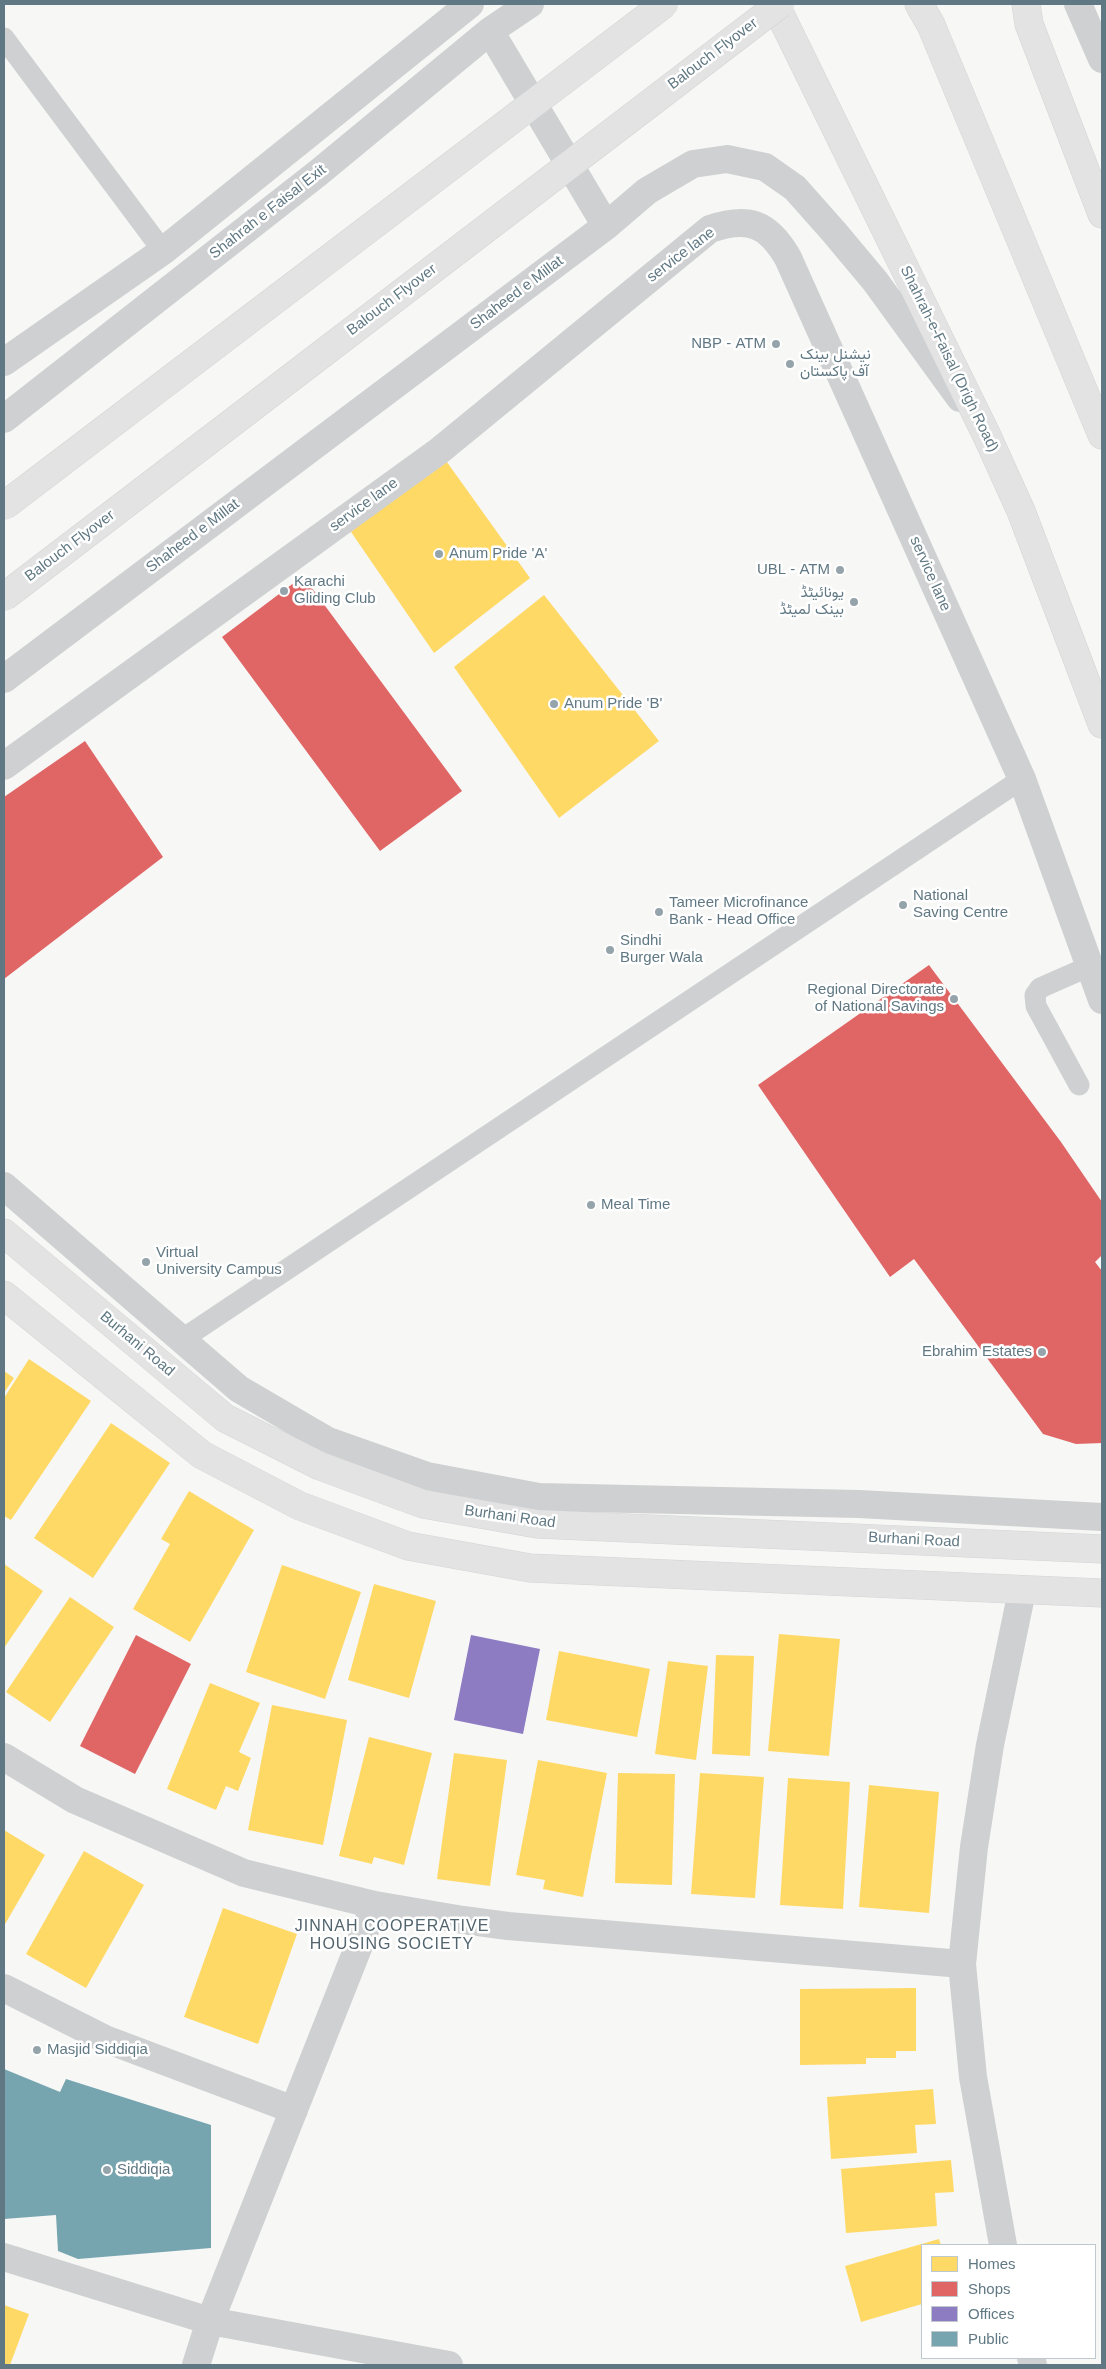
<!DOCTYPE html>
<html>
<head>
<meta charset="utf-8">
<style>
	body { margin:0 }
	#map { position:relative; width:1106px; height:2369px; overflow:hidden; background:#f7f7f6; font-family:Helvetica,sans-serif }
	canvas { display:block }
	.frame { position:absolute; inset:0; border:5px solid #607883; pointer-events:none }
	.legend { position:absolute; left:921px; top:2244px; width:175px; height:115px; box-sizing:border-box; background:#fff; border:1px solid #bfc9cd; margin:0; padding:6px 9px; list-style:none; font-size:15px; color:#607883 }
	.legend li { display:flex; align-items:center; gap:10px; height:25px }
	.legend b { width:25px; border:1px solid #bfc9cd }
</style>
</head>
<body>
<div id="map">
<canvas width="1106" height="2369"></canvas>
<div class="frame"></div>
<ul class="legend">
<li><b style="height:14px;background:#ffd966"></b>Homes</li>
<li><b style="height:14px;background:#e06666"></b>Shops</li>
<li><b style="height:14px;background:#8e7cc3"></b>Offices</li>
<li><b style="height:14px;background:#76a5af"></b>Public</li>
</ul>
</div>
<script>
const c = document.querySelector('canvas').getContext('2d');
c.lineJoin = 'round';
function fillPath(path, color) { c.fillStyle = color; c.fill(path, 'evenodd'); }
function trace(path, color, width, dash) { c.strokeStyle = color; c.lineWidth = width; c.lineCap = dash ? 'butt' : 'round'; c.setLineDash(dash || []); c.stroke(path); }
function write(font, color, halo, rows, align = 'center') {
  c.font = font + ' Helvetica,Vazirmatn,sans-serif'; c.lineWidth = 5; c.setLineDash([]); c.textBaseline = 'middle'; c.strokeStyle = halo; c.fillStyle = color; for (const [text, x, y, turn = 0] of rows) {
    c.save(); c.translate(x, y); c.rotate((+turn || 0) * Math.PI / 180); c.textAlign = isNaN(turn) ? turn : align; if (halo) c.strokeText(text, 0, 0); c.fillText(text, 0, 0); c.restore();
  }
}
fillPath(new Path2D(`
	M439,451l91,127 -96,75 -85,-124z
	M544,595l115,146 -100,77 -105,-151z
	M29,1359l62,42 -80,119 -7,-4v-118z
	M4,1371l10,7 -10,15z
	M111,1423l59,40 -77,115 -59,-40z
	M189,1491l65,39 -64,112 -57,-33 37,-65 -9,-5z
	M4,1564l39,27 -39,57z
	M282,1565l79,27 -36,107 -79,-27z
	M374,1584l62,17 -27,97 -61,-18z
	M70,1597l44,30 -64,95 -44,-30z
	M779,1634l61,5 -11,117 -61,-5z
	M559,1651l91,18 -13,68 -91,-17z
	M716,1655l38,1 -4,100 -38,-2z
	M668,1661l40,5 -12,94 -41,-6z
	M210,1683l50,20 -21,49 12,6 -13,33 -12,-5 -10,24 -49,-21z
	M272,1705l75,15 -24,125 -75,-15z
	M369,1737l63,16 -28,112 -30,-8 -2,7 -33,-8z
	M454,1753l53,7 -17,126 -53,-7z
	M538,1760l69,13 -24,124 -40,-8 2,-9 -29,-5z
	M618,1773l57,1 -3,111 -57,-2z
	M700,1773l64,4 -9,121 -64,-4z
	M788,1778l62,4 -7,127 -63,-4z
	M869,1785l70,7 -10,121 -70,-6z
	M4,1830l41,25 -41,71z
	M84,1851l60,34 -58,103 -60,-34z
	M223,1908l74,26 -39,110 -74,-27z
	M916,1988v63h-20v7h-30v6l-66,1v-76z
	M933,2089l3,35 -21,1 2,28 -86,6 -4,-62z
	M951,2160l3,32 -19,1 2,33 -91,7 -5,-64z
	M939,2239l2,6h-19v59l-61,18 -16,-56z
	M4,2305l25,9 -19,51h-6z`), '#ffd966');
fillPath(new Path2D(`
	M303,576l159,215 -82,60 -158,-214z
	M85,741l78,116 -159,122v-182z
	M929,965l132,177 41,60v53l-7,7 7,9v172l-26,1 -33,-10 -129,-175 -24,18 -132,-192z
	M136,1635l55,29 -56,110 -55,-28z`), '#e06666');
fillPath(new Path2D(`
	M471,1635l69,14 -17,85 -69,-14z`), '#8e7cc3');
fillPath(new Path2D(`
	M4,2069l56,23 6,-13 145,46v123l-133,11 -20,-8 -2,-36 -52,4z`), '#76a5af');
const secondary = new Path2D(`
	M4,1233l221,185 95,48 103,38 114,20 565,25
	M4,1295l198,160 98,51 108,40 122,22 572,25`);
const highway = new Path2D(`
	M775,4l212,432 34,75 81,213
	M919,4l12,21 171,410
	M1026,4l3,20 73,190`);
trace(secondary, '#d4d5d5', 29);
trace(highway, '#d3d4d4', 29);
trace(new Path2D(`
	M4,38l159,213
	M1079,1085l-43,-79 -1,-11 5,-7 50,-22
	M181,1340l841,-561`), '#cfd0d1', 21);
trace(new Path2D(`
	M1078,4l24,55
	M490,31l116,195
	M4,362l159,-111 307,-247
	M4,419l314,-246 172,-142 40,-27
	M4,679l602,-453 41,-35 46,-27 34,-5 38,8 30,21 39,44 41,49 85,117
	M4,766l435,-315 271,-222c38,-13 58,-6 78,29l234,521 80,221
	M4,1186l235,203 89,52 99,35 112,21 320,7 243,13
	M4,1757l71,43 169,73 131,32 88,15 45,6 454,38
	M4,1988l101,51 189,71
	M1003,2245l-30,-168 -11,-113 12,-117 16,-102 32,-154
	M4,2257l206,64 239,44
	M1031,2358l2,7
	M196,2365l14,-44 165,-416`), '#cfd0d1', 28);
trace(secondary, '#e2e3e2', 28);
trace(highway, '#e2e3e2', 28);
const primaryBridge = new Path2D(`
	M4,506l660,-502
	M4,597l776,-593`);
trace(primaryBridge, '#d2d4d4', 29, []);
trace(primaryBridge, '#e2e3e2', 28);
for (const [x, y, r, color] of [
	[776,344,5,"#95a4ab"],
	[790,364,5,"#95a4ab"],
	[439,554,5,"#95a4ab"],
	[840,570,5,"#95a4ab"],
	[284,591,5,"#95a4ab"],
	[854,602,5,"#95a4ab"],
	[554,704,5,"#95a4ab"],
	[903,905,5,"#95a4ab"],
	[659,912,5,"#95a4ab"],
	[610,950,5,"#95a4ab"],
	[954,999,5,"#95a4ab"],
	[591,1205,5,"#95a4ab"],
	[146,1262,5,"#95a4ab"],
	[1042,1352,5,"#95a4ab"],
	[37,2050,5,"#95a4ab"],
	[107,2170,5,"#95a4ab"]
]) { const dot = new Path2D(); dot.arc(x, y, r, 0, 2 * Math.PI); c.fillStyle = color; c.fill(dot); trace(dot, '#fff', 2); }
write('15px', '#607883', '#fff', [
	["Balouch Flyover",713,54,-37],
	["Shahrah e Faisal Exit",268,212,-38],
	["service lane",681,255,-37],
	["Shaheed e Millat",517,293,-37],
	["Balouch Flyover",392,300,-37],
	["Shahrah-e-Faisal (Drigh Road)",949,359,64],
	["service lane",364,505,-36],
	["Shaheed e Millat",193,536,-37],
	["Balouch Flyover",70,546,-37],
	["service lane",930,574,66],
	["Burhani Road",137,1344,40],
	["Burhani Road",510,1517,8],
	["Burhani Road",914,1540,3]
]);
write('15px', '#607883', '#fff', [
	["NBP - ATM",766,344,"right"],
	["نیشنل بینک",800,355],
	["آف پاکستان",800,372],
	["Anum Pride 'A'",449,554],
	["UBL - ATM",830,570,"right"],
	["Karachi",294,582],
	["Gliding Club",294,599],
	["یونائیٹڈ",844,593,"right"],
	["بینک لمیٹڈ",844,610,"right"],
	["Anum Pride 'B'",564,704],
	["National",913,896],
	["Saving Centre",913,913],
	["Tameer Microfinance",669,903],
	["Bank - Head Office",669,920],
	["Sindhi",620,941],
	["Burger Wala",620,958],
	["Regional Directorate",944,990,"right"],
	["of National Savings",944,1007,"right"],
	["Meal Time",601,1205],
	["Virtual",156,1253],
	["University Campus",156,1270],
	["Ebrahim Estates",1032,1352,"right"],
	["Masjid Siddiqia",47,2050],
	["Siddiqia",117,2170]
], 'left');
c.letterSpacing = '1px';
write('16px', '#52646d', '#fff', [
	["JINNAH COOPERATIVE",392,1927],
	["HOUSING SOCIETY",392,1945]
]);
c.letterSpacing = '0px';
</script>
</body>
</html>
